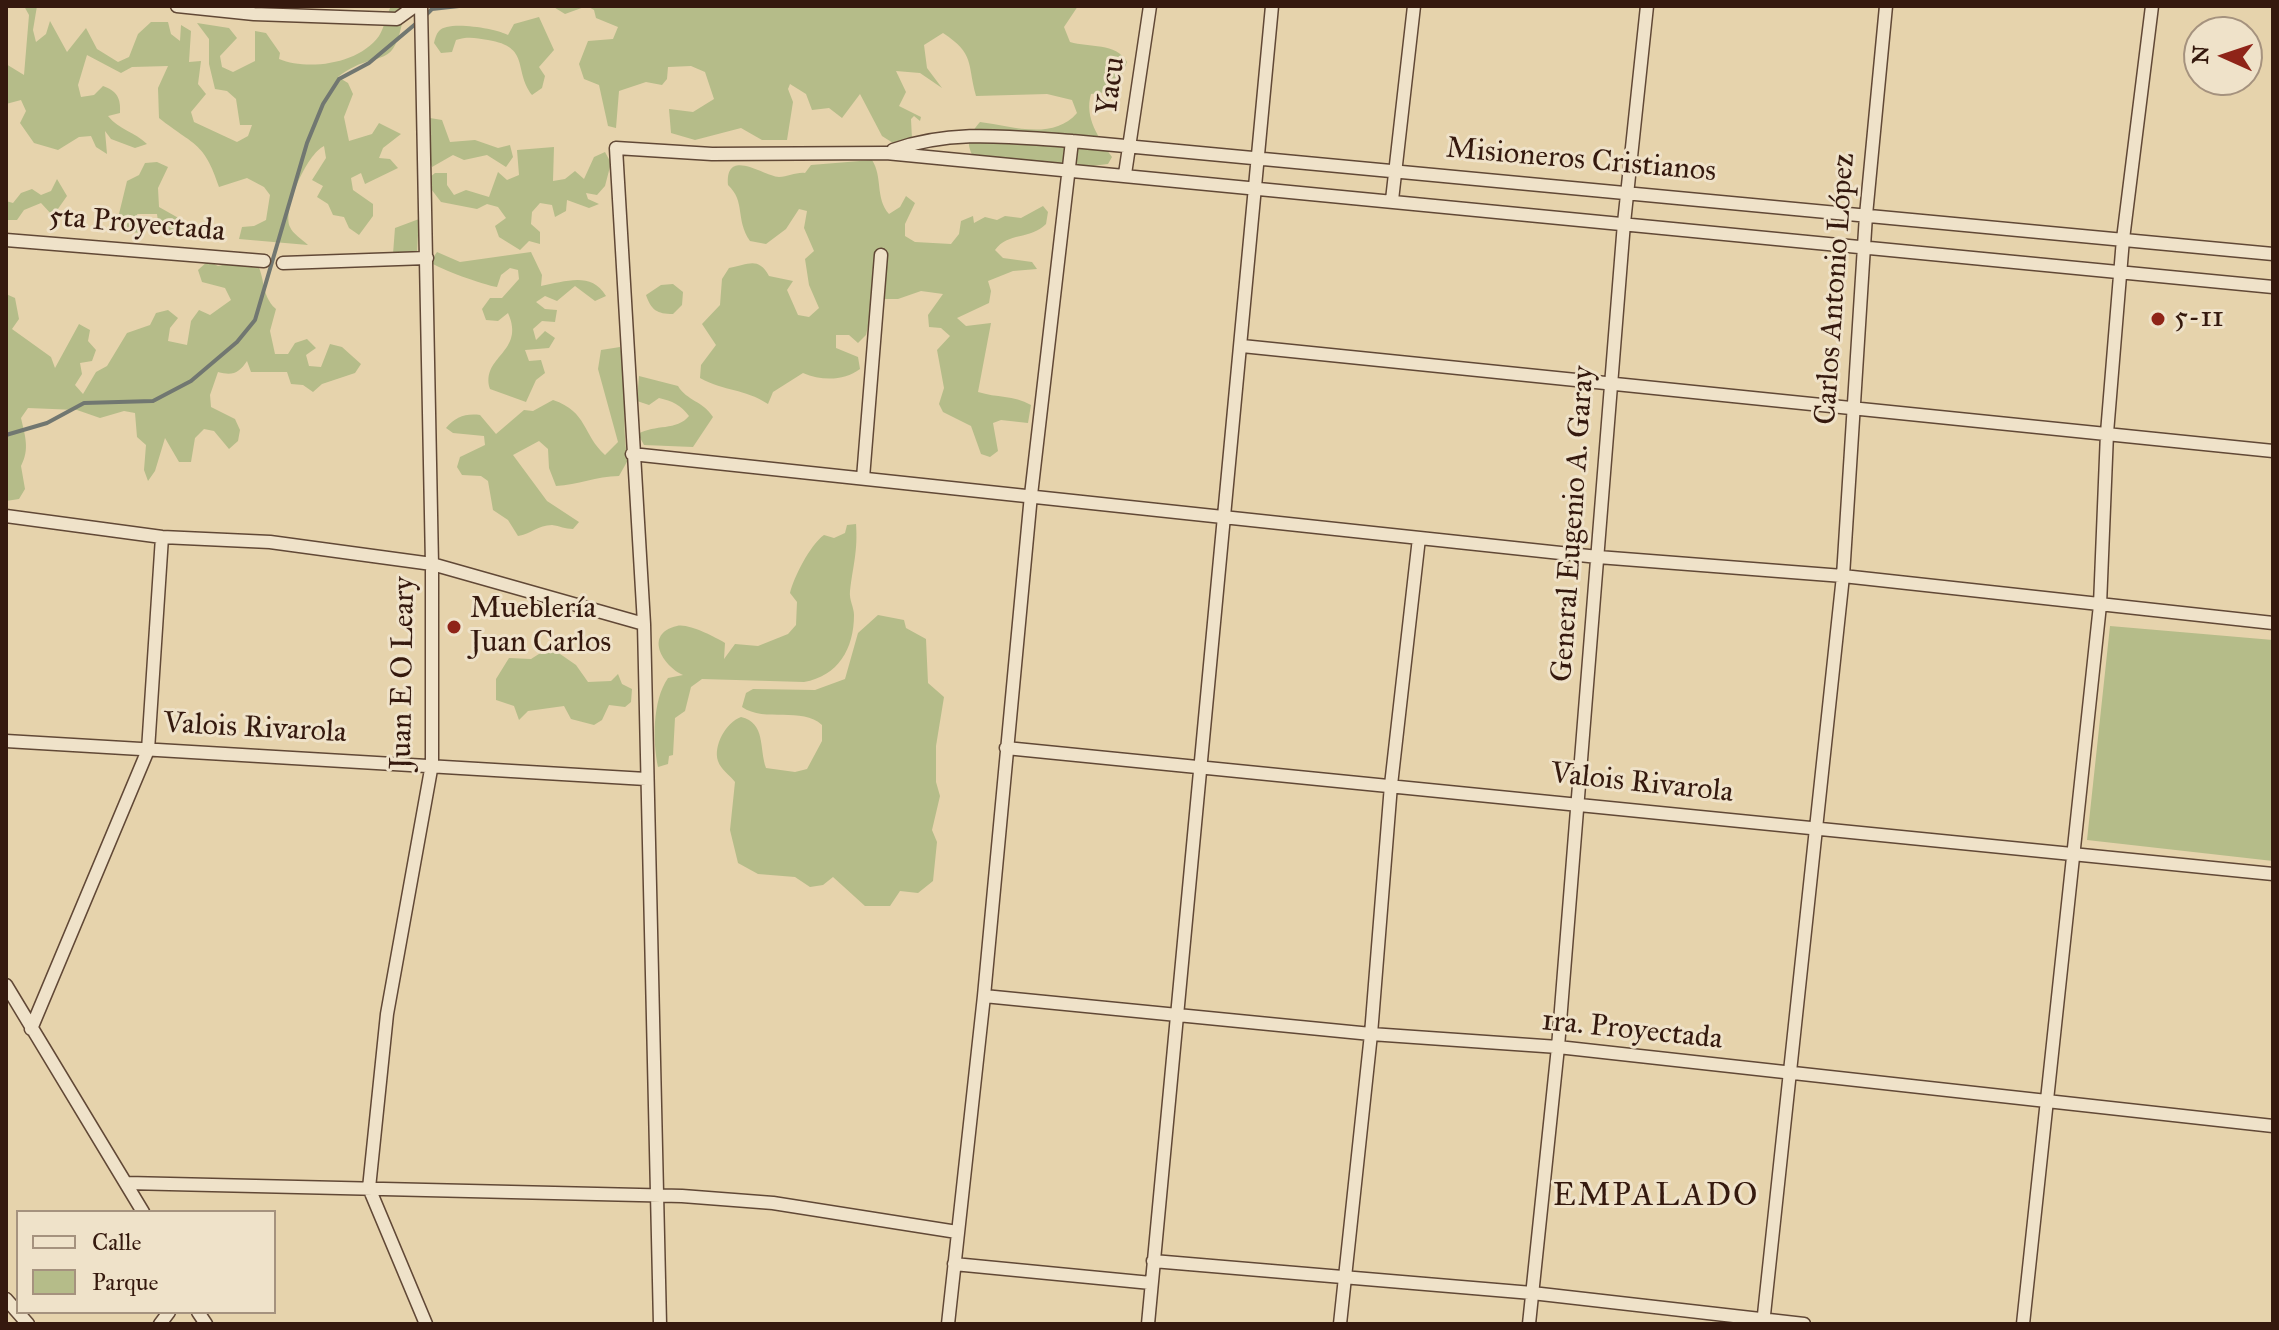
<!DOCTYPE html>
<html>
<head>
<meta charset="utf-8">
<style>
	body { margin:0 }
	#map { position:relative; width:2279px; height:1330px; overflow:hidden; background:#e6d3ac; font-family:"IM FELL Great Primer",serif }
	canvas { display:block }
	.frame { position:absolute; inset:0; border:8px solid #35190e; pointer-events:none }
	.legend { position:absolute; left:16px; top:1210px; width:260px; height:104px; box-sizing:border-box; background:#efe2c9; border:2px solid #a5927e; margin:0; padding:10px 14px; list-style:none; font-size:24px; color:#35190e }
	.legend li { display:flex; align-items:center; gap:16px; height:40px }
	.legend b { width:40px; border:2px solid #a5927e }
	.north { position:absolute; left:2183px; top:16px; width:80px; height:80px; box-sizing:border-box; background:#efe2c9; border:2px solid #a5927e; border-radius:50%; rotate:273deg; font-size:22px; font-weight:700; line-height:32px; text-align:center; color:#35190e }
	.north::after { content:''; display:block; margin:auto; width:28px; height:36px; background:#8f2418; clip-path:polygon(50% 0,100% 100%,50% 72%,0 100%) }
</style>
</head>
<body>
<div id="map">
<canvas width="2279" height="1330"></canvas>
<div class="frame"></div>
<ul class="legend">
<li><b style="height:10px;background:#efe2c9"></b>Calle</li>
<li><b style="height:22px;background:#b5bc89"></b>Parque</li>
</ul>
<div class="north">N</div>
</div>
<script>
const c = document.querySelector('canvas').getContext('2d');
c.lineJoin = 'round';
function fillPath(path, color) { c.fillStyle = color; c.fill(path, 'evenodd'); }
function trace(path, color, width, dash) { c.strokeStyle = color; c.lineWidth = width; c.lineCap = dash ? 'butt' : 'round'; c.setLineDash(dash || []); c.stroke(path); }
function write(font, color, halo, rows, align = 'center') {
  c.font = font + ' "IM FELL Great Primer",serif'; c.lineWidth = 6; c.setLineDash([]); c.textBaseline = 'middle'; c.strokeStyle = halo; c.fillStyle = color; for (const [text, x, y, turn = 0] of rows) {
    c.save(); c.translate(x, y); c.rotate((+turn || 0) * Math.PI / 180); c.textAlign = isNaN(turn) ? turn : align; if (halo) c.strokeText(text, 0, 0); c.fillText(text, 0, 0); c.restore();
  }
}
fillPath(new Path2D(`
	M24,6h13l-4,24 3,12 10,-8 4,-13 17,31 19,-24 11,21 21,13 11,-5 9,-23 13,-12h17l3,12 9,7 1,-16 10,6 -2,31 12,-1 -3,23 8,10 -15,18 3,10 43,20 11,-6 4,-11h-12l-4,-26 -9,-8 -12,-2 -6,-25v-25l-12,-16 32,5 8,10 -17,18 2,11 11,5 22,-11v-30l11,2 14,20 -1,6c29,12 80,5 100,-23 6,-10 7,-20 12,-30l14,1c-11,71 -23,37 -67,70l10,6 5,11 -9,23 5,24 23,-7 7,-11 22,11 -18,14 -4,10 11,1 8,9 -33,16 -4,-11 -10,5 2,12 20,14v12l-14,19 -10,-7 -5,-11 -11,-2 -5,-11 -11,-7 6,-11 -11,-6 14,-22 -2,-12c-17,8 -42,63 -34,81 2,6 13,13 18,18l-69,-6 3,-12 12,-1 12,-6 4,-25 -6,-8 -17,-9 -28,9c-15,-46 -25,-41 -60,-69l-1,-30 10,-22 -36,1 -11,6 -34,-18 -9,30 3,12 13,-2 9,-9c14,5 18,12 17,27l-12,3c11,14 27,16 39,28l-12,4 -24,-9 -6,-8 2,23 -11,-7 -5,-11 -12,1 -21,13 -24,-7 -14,-20 6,-12 -5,-11 -15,4v-40l18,11 5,-60z
	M552,6h526l-14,21 6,15c19,6 46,0 57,20l-12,29 -24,3c-7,24 8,44 21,63l-4,7 -32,4 -31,-7 -49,8 -21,-9c-10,-17 -7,-24 5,-38 31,4 73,19 97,-9l-5,-13 -25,-6 -71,2c-9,-33 -1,-42 -33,-63l-19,12 3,23 15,20 -22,-15 -24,-2 10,21 -7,14 22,11 -1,4 -6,-5 -3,3 1,20 -8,11 -22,-14 -22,-42 -18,24 -13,-10 -17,2 -6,-16 -16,-10 -2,5 5,13 -6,38h-25l-21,-12 -46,12 -24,-7 -2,-24 24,3 21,-13 -9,-27 -14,-6 -23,1 -1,12 -5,6 -16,-3 -27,9 -3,37 -8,-2 -9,-41 -15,-6 -5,-15 9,-23 25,-2 5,-12 -22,-9 -2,-8 -7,-4 -22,8z
	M539,17l15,33 -15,17 6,9 -3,12 -10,7c-19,-25 -1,-48 -44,-55 -12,-2 -20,-4 -32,0l-4,12 -11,1 -7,-10c1,-4 2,-9 5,-12 9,-11 58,-2 69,4l6,-11z
	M430,118l12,2 8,22 25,-2 23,8 12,-3 3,12 -7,10 -19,-12 -23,5 -11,-5 -21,12 -5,-11z
	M554,147l-1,34 12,-2 10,-8 9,8 10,-22 11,-5 6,11 -6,23 -8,9 -11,-2 2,6 11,5 -10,4 -22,-8 -1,11 -11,6 -3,-12 -12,-2 -8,9 -1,12 9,8v12l-11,-3 -9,9 -21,-13 -4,-11 11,-8 -8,-11 -11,-3 -10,5 -36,-7 -16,-21 10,-8h12v12l7,10 12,-5 23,7 9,-25 9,8 12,-5 -2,-25z
	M872,160c11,17 3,38 17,54l11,-7 6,-11 9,7 -10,21v12l10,6 36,2 8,-10 2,-13 12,-5 1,7 11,-6 12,3 8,-4 16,2 22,-12 5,6 -2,12c-16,16 -38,8 -51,26l8,8 29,4 5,7 -24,2 -25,10 3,10 -2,12 -32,15 9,8 25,-3 -13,69c19,6 35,3 53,13l-3,18 -27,-3 -8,3 5,28 -8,6 -9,-3 -10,-28 -28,-14 -4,-8 5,-16 -7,-38 13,-14 -9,-8 -12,-1 -1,-12 15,-21 -22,-3 -23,8h-24l-8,36 -8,8 -9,-8h-13v13l22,9 2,12c-16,12 -38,12 -57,4l-30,19 -5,12c-25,-16 -42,-12 -68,-26l1,-13 15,-20 -14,-21 18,-19 2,-26 7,-11c19,-3 29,-12 40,8l24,5 -6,9 11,25 11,2 10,-9 -10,-23 -4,-26 9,-8 -10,-23 3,-17 -8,-2 -13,20 -20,15 -16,-3c-15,-22 -4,-39 -22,-56 -3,-39 37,-8 51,-8 9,0 17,-5 26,-4l6,-8z
	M157,162l11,5 -10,21 1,19 23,13v12l-12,2 -11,-5 -2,-15h-20l8,20 -24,-4 -3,-12 9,-37 12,-6 6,-12z
	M57,179l10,17 -14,20 -12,-13 -17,7 -7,10h-11v-19l7,2 8,-10 11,-4 9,6 10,-4z
	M419,219l-2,33 -12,4 -12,-2 2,-26z
	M437,252l23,10 71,-10 11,23 -1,11c24,-4 50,-15 65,10l-11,5 -20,-15 -18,15 -12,-5 -9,6 9,7 12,1 -2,12 -13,-1 -9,8 3,11 9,-9 10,7 -6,10 -24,2 4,11 12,-1 4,13 -9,7 -10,22 -36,-13c-10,-33 36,-36 18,-76l-10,8 -12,-1 -4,-11 8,-11h12l17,-19 -1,-9 -8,-2 -9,7 -4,12c-13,-2 -58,-18 -67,-25z
	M253,258c14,16 6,36 23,51l-6,22 5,23h13l7,-11 12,-4 9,9 -10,7 3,11 12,1 9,-23 12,3 19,17 -6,9 -33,11 -9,8 -10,-7 -12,-1 -4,-12h-36l-4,-11c-8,12 -14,15 -29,11l-8,23 1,12 24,12 5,11 -2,11 -9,8 -15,-18 -10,-2 -9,9 -4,24h-12l-14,-24 -10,33 -7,10 -4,-11 2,-25 -9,-8 -2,-24 -11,-2 -24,7 -23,-8 -49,-2 -7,10c4,18 9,31 0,48l4,23 -6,10 -13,2v-207l9,4 4,21 -7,10 39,28 4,11 24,-44 11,6 -2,11 8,9 -4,11 -12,2 2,11 -7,11 8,9 13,-22 11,-6 20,-33 23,-8 6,-12 12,-3 10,8 -8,10 -2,13 19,4 4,-24 8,-11 11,5 21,-15 -6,-12 -23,-6 -4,-12 10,-9 10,5z
	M673,284l10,8 -1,13 -9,9c-16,0 -22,-4 -27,-19l15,-10z
	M620,347c10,38 0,76 8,113l-9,16c-23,0 -41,9 -63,10l-7,-18 -1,-19 -9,-8 -26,14 34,46 32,21 -6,7c-8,0 -13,-3 -21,-4 -14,0 -21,9 -34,11l-10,-16 -15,-10 -5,-29 -7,-5 -19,-1 -5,-8 3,-10 25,-12 -1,-9 -31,-3 -7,-5c9,-11 20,-15 34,-13l16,19 28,-24 9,1 20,-11c35,12 29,34 52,55l13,-13 -20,-73 3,-19z
	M639,376l39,10c9,15 25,15 35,31l-20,30 -49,-2 -6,-11c17,-10 39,-3 51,-18 -8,-11 -17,-15 -30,-18l-10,7 -12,-4z
	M856,524c2,27 -3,41 -6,67 -1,9 4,16 4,24 0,34 -16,61 -50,67l-102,-3 -11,8 -6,24 -10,7 -2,37 -4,1 -1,8 -10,3c-5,-25 -6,-66 10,-89l15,-3c-20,-9 -40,-41 -6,-49 11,-3 38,11 48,17l-1,16 11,-15 23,2 30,-12 8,-9 1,-23 -7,-9c4,-16 20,-48 34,-58l10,3 11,-5 2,-8z
	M878,615l26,5 2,8 20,11 2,44 16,14 -8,49v36l4,14 -8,34 5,12 -4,39 -15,12 -18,-2 -10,15h-25l-32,-29 -10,8 -13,2 -15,-10 -37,-3 -20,-11 -8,-33 5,-48c-5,-7 -14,-12 -17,-21 -5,-15 8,-39 23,-44 25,6 18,31 25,51l29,4 12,-3 15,-28v-16c-20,-19 -57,-2 -80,-18l4,-14 7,-4 62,1 30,-11 13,-46z
	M2110,626l163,14v221l-186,-21z
	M550,647l26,18 12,17 23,-1 7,-7 4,10 10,5 -1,13 -6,5 -16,-2 -7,15 -8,5 -23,-6 -7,-13 -36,5 -9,9 -5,-14 -18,-6v-21l13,-21 22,1z`), '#b5bc89');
trace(new Path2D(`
	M426,15l6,-6 27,-3
	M6,435l41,-12 37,-20 69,-2 38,-20 46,-39 18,-22 52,-177 16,-39 16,-25 30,-16 50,-42`), '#717771', 4);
const street = new Path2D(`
	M177,6l77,8 143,5 18,-13
	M421,6l11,558v200l-45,250 -18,174 57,136
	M893,150c60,-21 116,-13 179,-9l1201,113
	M1125,174l25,-168
	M1392,200l22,-194
	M6,240l258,21
	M283,263l144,-5
	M1242,346l1031,105
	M632,454l966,103 245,19 430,47
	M863,478l18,-223
	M6,516l156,21 108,5 162,22 212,60
	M6,741l640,38
	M1006,748l1267,126
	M6,985l137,227
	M984,996l387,38 187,13 715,79
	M31,1029l117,-279 14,-213
	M127,1183l555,13 91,7 184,29
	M1153,1261l379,32 272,31
	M954,1264l197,19
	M6,1299l22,25
	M198,1312l8,12
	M160,1324l9,-12
	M660,1324l-16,-700 -28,-476 96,6 174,-1 1387,134
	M948,1324l36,-328 47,-501 41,-354
	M1148,1324l124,-1318
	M1340,1324l31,-290 20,-249 28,-247
	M1529,1324l29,-277 66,-824 23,-217
	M1763,1324l80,-748 23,-361 20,-209
	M2023,1324l77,-719 7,-172 16,-194 29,-233`);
trace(street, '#614836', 15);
trace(street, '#efe2c9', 12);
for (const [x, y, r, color] of [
	[2158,319,8,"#8f2418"],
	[454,627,8,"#8f2418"]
]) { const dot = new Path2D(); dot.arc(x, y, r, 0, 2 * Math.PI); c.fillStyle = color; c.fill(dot); trace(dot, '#efe2c9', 3); }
write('30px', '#35190e', '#efe2c9', [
	["Yacu",1112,86,-82],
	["Misioneros Cristianos",1581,161,5],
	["5ta Proyectada",137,225,5],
	["Carlos Antonio López",1836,289,-86],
	["General Eugenio A. Garay",1574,524,-86],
	["Juan E O Leary",404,673,-89],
	["Valois Rivarola",255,729,3],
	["Valois Rivarola",1642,784,6],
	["1ra. Proyectada",1632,1031,6]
]);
write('30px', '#35190e', '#efe2c9', [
	["5-11",2174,319],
	["Mueblería",470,610],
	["Juan Carlos",470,644]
], 'left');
c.letterSpacing = '2px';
write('32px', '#35190e', '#efe2c9', [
	["EMPALADO",1656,1197]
]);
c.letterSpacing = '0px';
</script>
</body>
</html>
